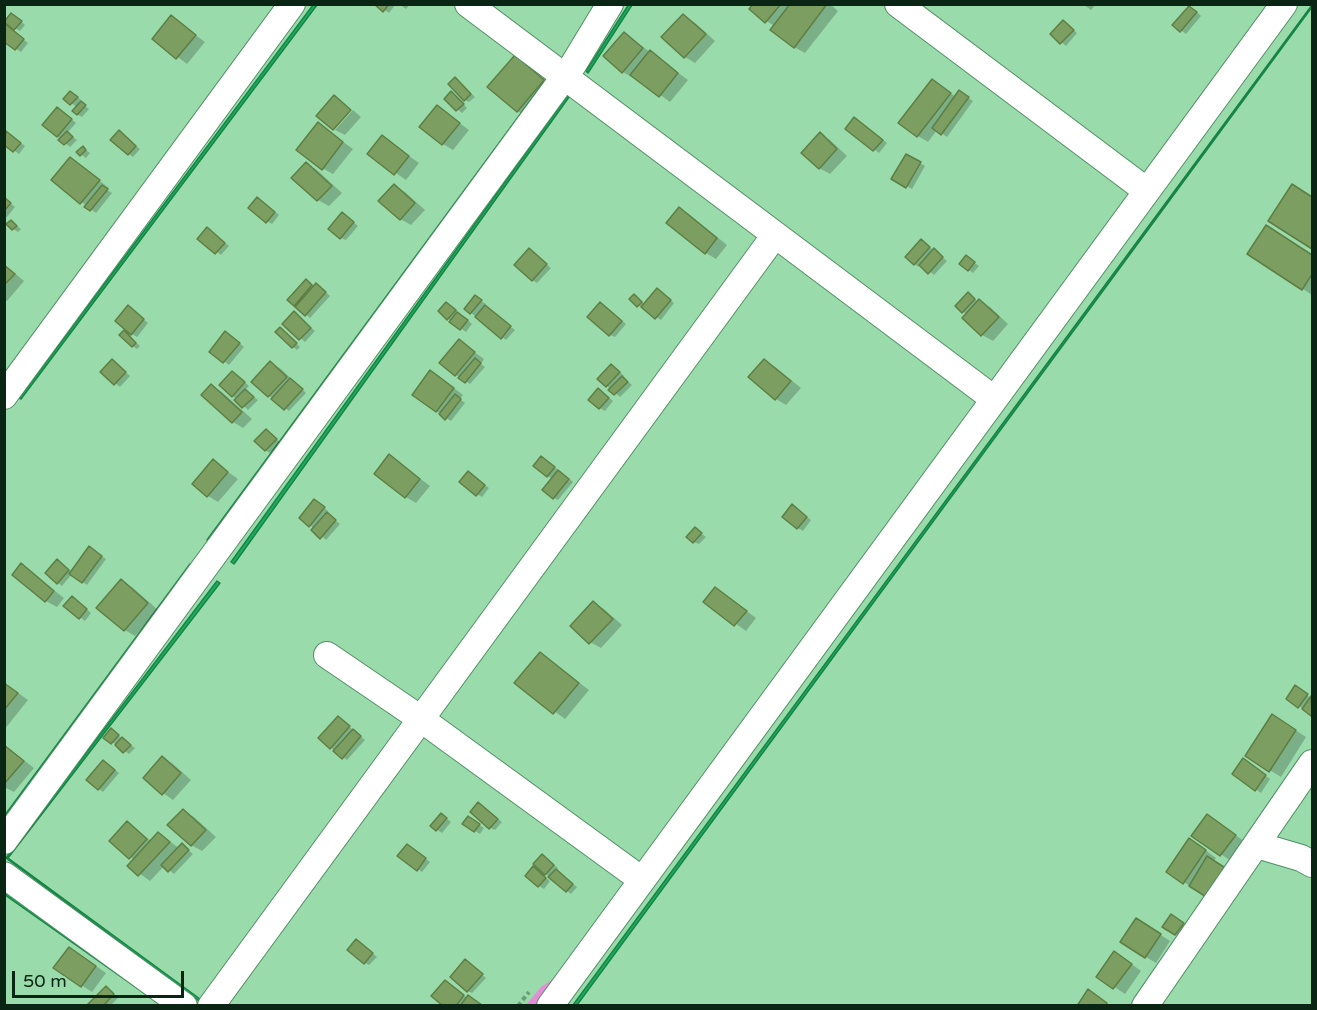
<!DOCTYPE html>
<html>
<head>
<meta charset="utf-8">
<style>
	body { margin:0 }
	#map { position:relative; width:1317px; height:1010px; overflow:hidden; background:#9adbab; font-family:"Varela Round",sans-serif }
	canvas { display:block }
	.frame { position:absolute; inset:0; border:6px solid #0b2514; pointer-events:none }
	.scale { position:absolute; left:12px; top:971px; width:172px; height:27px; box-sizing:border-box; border:3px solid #0b2514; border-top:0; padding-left:8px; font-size:18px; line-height:21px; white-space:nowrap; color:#0b2514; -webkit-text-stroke:4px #9adbab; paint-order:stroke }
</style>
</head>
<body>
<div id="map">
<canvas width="1317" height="1010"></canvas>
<div class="frame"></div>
<div class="scale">50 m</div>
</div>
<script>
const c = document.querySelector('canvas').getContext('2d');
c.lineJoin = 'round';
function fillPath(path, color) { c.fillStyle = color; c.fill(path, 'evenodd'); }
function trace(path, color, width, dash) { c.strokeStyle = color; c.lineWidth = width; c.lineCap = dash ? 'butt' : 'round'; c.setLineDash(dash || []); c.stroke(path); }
fillPath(new Path2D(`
	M553,979l1,3 -18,23 -11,1 16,-19z`), '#e48ed8');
const water = new Path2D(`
	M629,4l3,1 -44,68 -2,-2z
	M313,5h4l-296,394 -2,-1z
	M1312,5v2l-735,998h-4z
	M544,82h1l-336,459 -2,-1z
	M567,96l2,1 -335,467 -3,-2z
	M190,564l2,1 -187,256v-6z
	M217,581l3,2 -212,275 192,141 -1,2 -193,-143z
	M4,892l161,113h-4l-156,-110z`);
fillPath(water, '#1cad5d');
trace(water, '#178447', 1.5);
fillPath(new Path2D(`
	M377,4h17l1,1 -6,8z
	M399,4h11l-4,5z
	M755,4h75l8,7 -33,42 -11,-6 -19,-21 -9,-5z
	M1083,4h13l-5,6z
	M1195,10l6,6 -15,18 -12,-9z
	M683,16l11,6 21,19 -20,22 -10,-6z
	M16,17l9,8 -5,6 -5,-3z
	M171,17l34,25 -18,22 -33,-25z
	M1063,22l14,11 -11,13 -14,-12z
	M4,24l24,19 -7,9 -5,-3z
	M624,33l64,47 -18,22 -35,-26 -2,2 -10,-6z
	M515,57l11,6 28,24 -26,30 -11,-6z
	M456,79l19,18 -6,5 -4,-2z
	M933,81l23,16 8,-2 9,6 -26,36 -10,-7 -9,12 -10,-6z
	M76,95l5,5 -1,2 9,7 -7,8 -5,-3v-7l-12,-8z
	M456,96l11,12 -5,5 -16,-14z
	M437,107l32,23 -16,20 -10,-6z
	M353,110l8,7 -16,18 -10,-5z
	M62,111l14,12 -9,10 10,7 -7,7 -13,-11z
	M859,121l28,22 -8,10 -32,-25z
	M318,124l35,25 -20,25 -11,-6z
	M119,132l21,17 -7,8 -4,-3z
	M7,133l18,13 -6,8 -15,-11v-8z
	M820,134l10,6 17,16 -17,18 -11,-6z
	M382,137l37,26 -13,17 -37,-26z
	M83,148l7,5 -4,5 -8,-6z
	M907,156l18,10 -13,23 -19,-10z
	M71,159l38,29 -2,2 5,3 -16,20 -43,-33z
	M306,163l11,7 25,23 -13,13 -11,-6 -25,-22z
	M394,186l11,6 20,18 -14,15 -11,-6z
	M1293,186l19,11v51l-42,-27z
	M4,198l11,9 -8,10 -3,-2z
	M262,202l17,13 -7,9 -5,-3z
	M680,209l10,6 37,30 -11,14 -10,-6z
	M347,217l11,9 -12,14 -5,-2z
	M11,221l10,8 -3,3 -5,-3z
	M212,232l17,14 -8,9 -22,-17z
	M1277,233l35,23v39l-9,-6z
	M922,241l25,20 -13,14 -13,-10 -2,2 -5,-3z
	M534,253l17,15 -14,15 -5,-3z
	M971,260l8,6 -6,7 -4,-3z
	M4,264l20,17 -17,20 -3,-1z
	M306,280l9,7 6,1 9,8 -20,22 -15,-13z
	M662,293l12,10 -13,17 -23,-15 -4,-10 11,9z
	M973,297l5,5 12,5 18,17 -15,17 -11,-6 -18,-17 3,-4 -4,-2z
	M480,300l6,4 -2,2 31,24 -9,10 -40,-31z
	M452,306l20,18 -6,8 -18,-13z
	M605,307l21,17 -11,13 -5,-2z
	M133,310l15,13 -11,14 -5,-3z
	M294,313l21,18 -10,11 -21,-18z
	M124,332l16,14 -3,3 -5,-3z
	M285,332l15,15 -3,3 -4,-3z
	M231,336l13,11 -15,18 -18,-14z
	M459,341l25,18 -3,5 4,3 -15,17 -14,-9z
	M765,361l10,6 26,21 -15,17 -10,-6z
	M271,363l10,6 25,24 -17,18 -20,-15z
	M117,364l13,12 -10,11 -18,-15z
	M616,368l8,8 -2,1 10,8 -12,12 -21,-18z
	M237,375l12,11 -4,4 13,10 -10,10 -15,-14z
	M441,378l22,17 -3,4 5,4 -14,18 -15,-10z
	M212,386l10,6 30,27 -9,9 -10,-6z
	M603,393l10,8 -8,10 -5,-3z
	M266,431l15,12 -11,10 -5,-3z
	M390,456l40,30 -14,17 -10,-6z
	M546,460l27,22 -15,18 -4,-2 -1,-19 -5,-3z
	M213,461l25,18 -20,23 -10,-6z
	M469,473l20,15 -7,9 -5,-3z
	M319,504l9,7 -2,2 14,11 -14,16 -16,-15z
	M797,509l14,11 -8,11 -5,-3z
	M695,529l11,8 -7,7 -5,-2z
	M94,551l12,8 -19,26 -15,-11 -10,12 -4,-3v-22l14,11z
	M21,565l43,33 -7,9 -11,-6 -32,-27z
	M121,581l11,6 26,23 -23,26 -10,-6 -27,-23z
	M716,589l40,29 -10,13 -40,-29z
	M77,601l14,12 -6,8 -20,-15z
	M594,603l10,6 18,16 -21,23 -11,-6z
	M540,654l49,36 -24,29 -49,-36z
	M4,683l24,17 -24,30z
	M1296,687l16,12v16l-13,-9z
	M339,718l26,22 -18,20 -16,-12z
	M1283,722l23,15 -25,40 -34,-21z
	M111,730l24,18 -6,6 -24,-17z
	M4,745l30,23 -20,24 -10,-5z
	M163,758l10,6 18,16 -18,20 -10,-7z
	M1248,763l22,16 -9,14 -27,-19z
	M108,764l11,9 -16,19 -4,-3z
	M483,807l19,15 -7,8 -5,-2z
	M183,811l11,6 22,20 -14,14 -11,-6z
	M446,818l5,4 -9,11 -10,-7z
	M473,820l11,8 -4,6 -5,-3z
	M1218,822l27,20 -14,19 -38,-26z
	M127,823l24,18 7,-8 21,15 3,-3 11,9 -19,20 -10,-8 -14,15 -21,-15 5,-6 -23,-19z
	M1200,846l16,12 -22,31 -26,-18z
	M412,848l18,14 -8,10 -4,-3z
	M543,856l15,12 -2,3 21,16 -6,7 -25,-20z
	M538,871l12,10 -6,8 -5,-3z
	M1171,916l16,11 -7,10 -16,-10z
	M1147,926l23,15 -14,22 -10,-6z
	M361,944l16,13 -8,8 -4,-2z
	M80,955l26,18 -14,19 -37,-24z
	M1125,959l16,12 -16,23 -27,-18z
	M470,964l16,14 -14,15 -4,-2z
	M450,984l17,14 14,8h-36z
	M106,988l12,10 -8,8h-22z`), '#0003');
const building = new Path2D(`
	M374,4h15l-6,8z
	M753,4h28l-16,19 -16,-14z
	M790,4h37l-33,44 -24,-18z
	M1189,6l8,6 -17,20 -8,-7z
	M11,13l11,8 -8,9 -10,-8z
	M683,14l23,20 -22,24 -23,-21z
	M171,15l25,20 -20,24 -24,-20z
	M1063,20l11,10 -14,14 -10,-10z
	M4,23l20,16 -9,11 -11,-8z
	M624,32l19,16 -21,25 -19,-17z
	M650,50l28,23 -19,24 -29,-22z
	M515,55l29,25 -27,32 -30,-25z
	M455,77l16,17 -7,7 -16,-17z
	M932,79l19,14 -34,44 -19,-14z
	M959,90l10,7 -28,38 -9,-7z
	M70,91l8,6 -8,8 -7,-6z
	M451,91l13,13 -8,7 -12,-12z
	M334,95l17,15 -18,20 -17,-14z
	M81,101l5,4 -9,10 -5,-4z
	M437,105l23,18 -18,22 -23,-18z
	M57,107l15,12 -15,18 -15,-12z
	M854,117l29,23 -10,11 -28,-22z
	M318,122l25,20 -21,28 -26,-20z
	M119,130l17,16 -8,9 -18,-15z
	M6,131l15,12 -8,9 -9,-7z
	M67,131l6,6 -9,8 -6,-5z
	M820,132l17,17 -18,20 -18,-16z
	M382,135l27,21 -15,19 -27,-21z
	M83,146l3,4 -6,6 -4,-4z
	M906,154l15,8 -15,26 -15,-9z
	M70,157l30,23 -20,24 -29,-24z
	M306,162l26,24 -15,15 -26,-23z
	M394,184l21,19 -15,17 -22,-19z
	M1292,184l20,13v52l-44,-28z
	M102,185l6,4 -18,22 -6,-4z
	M4,197l7,6 -7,8z
	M257,197l18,15 -9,11 -18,-15z
	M679,207l38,31 -12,16 -39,-31z
	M342,212l12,10 -14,17 -12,-10z
	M11,220l6,6 -5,4 -6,-6z
	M1266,225l46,30v19l-10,16 -55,-36z
	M207,227l18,16 -10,11 -18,-15z
	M921,239l9,8 -16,18 -9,-8z
	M529,248l18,16 -15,17 -18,-16z
	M934,248l9,9 -15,17 -9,-9z
	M966,255l9,7 -7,9 -9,-7z
	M4,265l11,9 -11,11z
	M306,279l6,6 -18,21 -7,-6z
	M316,283l10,9 -21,24 -10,-9z
	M657,288l14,12 -16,19 -14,-12z
	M968,292l7,7 -13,14 -7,-7z
	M634,294l8,8 -5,5 -8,-8z
	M475,295l7,5 -12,14 -6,-5z
	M979,299l20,18 -18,19 -19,-18z
	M446,302l10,8 -9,10 -9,-9z
	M600,302l22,19 -13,15 -22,-19z
	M128,305l16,14 -13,16 -16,-14z
	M485,305l26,21 -10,13 -26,-22z
	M294,311l17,17 -12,12 -17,-16z
	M457,312l11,8 -8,10 -11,-8z
	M280,327l17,16 -5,5 -17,-16z
	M124,330l12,13 -4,4 -13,-12z
	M225,331l15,12 -17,20 -14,-11z
	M459,339l16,13 -20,24 -16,-13z
	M475,358l6,5 -16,20 -7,-5z
	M112,359l14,13 -12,13 -14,-13z
	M764,359l27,22 -16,19 -27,-23z
	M270,361l17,16 -19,20 -17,-15z
	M611,364l9,8 -14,15 -9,-8z
	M430,370l24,18 -18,24 -24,-17z
	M232,371l13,11 -13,15 -13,-12z
	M622,376l6,6 -14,13 -6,-5z
	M290,378l13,11 -19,21 -13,-11z
	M211,384l31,28 -10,11 -31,-28z
	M598,388l11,10 -10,11 -11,-9z
	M245,389l9,8 -12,11 -8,-8z
	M455,394l6,5 -16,21 -6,-6z
	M266,429l11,10 -12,12 -11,-10z
	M389,454l31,25 -15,19 -31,-24z
	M541,456l14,11 -8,10 -14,-11z
	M213,459l15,13 -21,25 -15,-13z
	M558,470l11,9 -16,20 -11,-9z
	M468,471l17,14 -9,11 -17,-14z
	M314,499l11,8 -16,20 -10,-9z
	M792,504l15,13 -10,12 -15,-12z
	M327,512l9,8 -16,19 -9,-9z
	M695,527l7,6 -9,10 -7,-6z
	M89,546l13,10 -20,27 -13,-9z
	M57,559l12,11 -12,14 -12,-11z
	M21,563l33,28 -9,11 -33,-27z
	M121,579l27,24 -24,28 -28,-23z
	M715,587l32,24 -13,15 -31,-24z
	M72,596l15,13 -8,10 -16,-13z
	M593,601l20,18 -24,25 -19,-18z
	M540,652l39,31 -26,31 -39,-31z
	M4,683l14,10 -14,17z
	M1295,685l13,9 -10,14 -12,-9z
	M1311,696l1,17 -1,3 -9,-7z
	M1272,714l24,16 -27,42 -24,-16z
	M338,716l12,10 -20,23 -12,-11z
	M111,728l8,7 -8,9 -8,-6z
	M353,729l8,7 -19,23 -9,-8z
	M122,737l9,8 -8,8 -8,-8z
	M4,745l20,16 -20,23z
	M162,756l19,17 -19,22 -19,-17z
	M1243,758l23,17 -11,16 -23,-17z
	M103,760l12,10 -17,20 -12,-10z
	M478,802l20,17 -9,10 -19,-17z
	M183,809l23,21 -15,16 -24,-21z
	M441,813l6,5 -11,13 -6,-5z
	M1207,814l29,21 -16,21 -29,-20z
	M468,816l12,8 -6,8 -12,-8z
	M127,821l20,18 -18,20 -20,-18z
	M158,832l12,10 -32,34 -11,-10z
	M1189,838l17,12 -23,34 -17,-12z
	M182,843l7,7 -21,22 -7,-7z
	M407,844l19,14 -9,13 -20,-15z
	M542,854l12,11 -9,10 -12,-11z
	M1207,856l23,15 -19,29 -22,-14z
	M533,866l13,12 -8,9 -13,-11z
	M556,869l17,15 -7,8 -18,-15z
	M1171,914l13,9 -9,12 -13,-8z
	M1136,918l25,16 -16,24 -25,-16z
	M356,939l17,14 -9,11 -17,-14z
	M69,947l27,19 -15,21 -28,-19z
	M1114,951l18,13 -19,25 -17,-12z
	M465,959l18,15 -16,18 -17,-15z
	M445,980l19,15 -8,11h-13l-12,-10z
	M106,986l8,8 -11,12h-17z
	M1088,989l19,14 -1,3h-29z
	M468,995l14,10 -1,1h-21z`);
fillPath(building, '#7c9e61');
trace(building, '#5e7f44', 1.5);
const minor = new Path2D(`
	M468,4l526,395
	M898,4l249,187
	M4,396l288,-392
	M327,655l94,64 221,161
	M4,841l569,-776 37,-61
	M1257,845l44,13 11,6
	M4,875l180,131
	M211,1006l564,-771
	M550,1006l734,-1002
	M1145,1006l167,-243`);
trace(minor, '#519064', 28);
trace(new Path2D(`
	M518,1006l11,-14`), '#6a9e78', 4, [4.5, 3]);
trace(minor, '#fff', 26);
</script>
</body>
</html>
